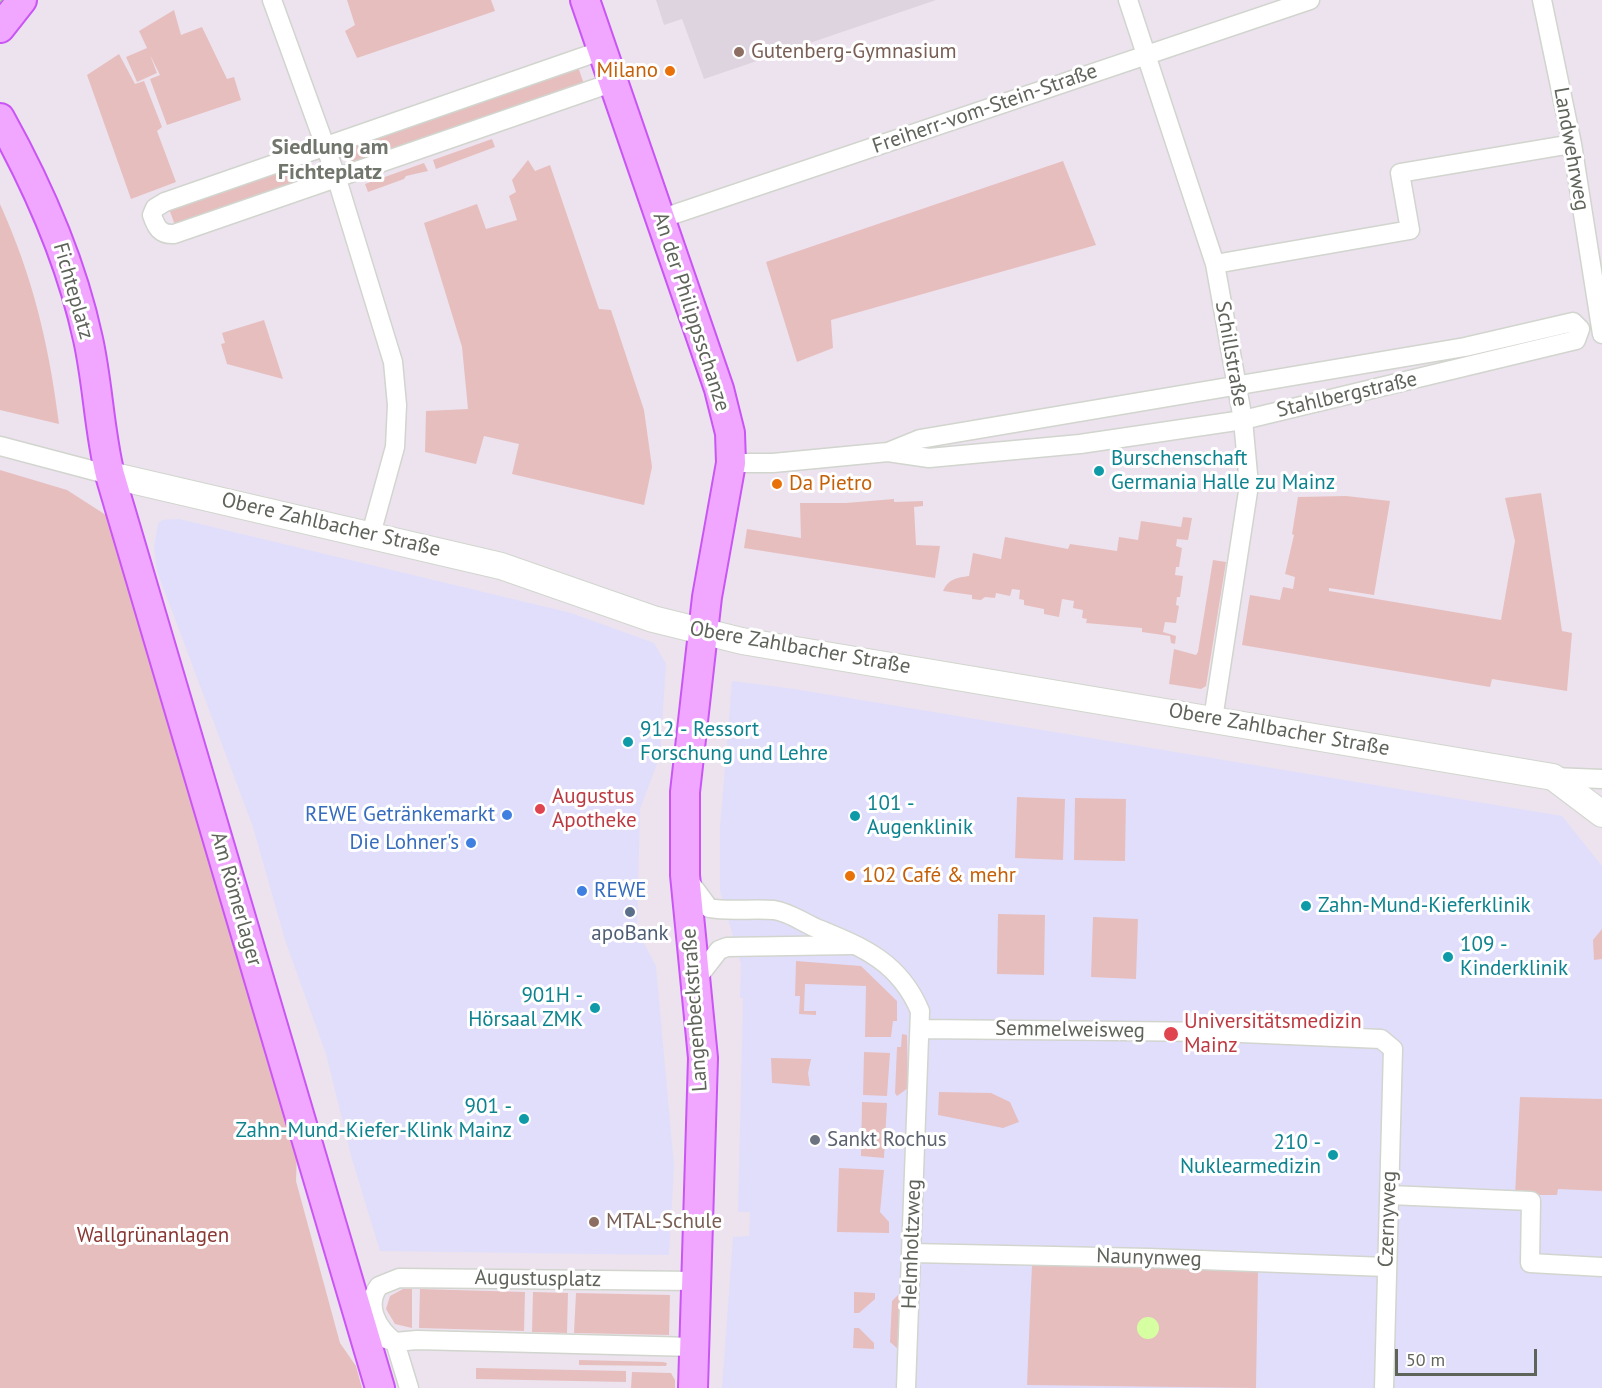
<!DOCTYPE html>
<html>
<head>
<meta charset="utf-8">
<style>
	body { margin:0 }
	#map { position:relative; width:1602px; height:1388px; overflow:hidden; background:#ece3ee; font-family:"PT Sans",sans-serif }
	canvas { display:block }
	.scale { position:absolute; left:1395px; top:1349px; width:142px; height:27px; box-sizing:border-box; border:3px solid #5f645b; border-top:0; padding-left:8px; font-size:18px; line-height:21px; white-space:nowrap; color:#5f645b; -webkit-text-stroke:4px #fff; paint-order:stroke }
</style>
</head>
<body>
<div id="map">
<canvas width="1602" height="1388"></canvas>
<div class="scale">50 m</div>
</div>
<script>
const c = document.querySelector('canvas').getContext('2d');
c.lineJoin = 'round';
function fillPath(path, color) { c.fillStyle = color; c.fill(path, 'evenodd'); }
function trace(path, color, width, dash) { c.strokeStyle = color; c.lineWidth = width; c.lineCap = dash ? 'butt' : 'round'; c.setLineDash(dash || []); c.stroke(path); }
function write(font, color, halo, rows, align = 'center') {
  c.font = font + ' "PT Sans",sans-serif'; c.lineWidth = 6; c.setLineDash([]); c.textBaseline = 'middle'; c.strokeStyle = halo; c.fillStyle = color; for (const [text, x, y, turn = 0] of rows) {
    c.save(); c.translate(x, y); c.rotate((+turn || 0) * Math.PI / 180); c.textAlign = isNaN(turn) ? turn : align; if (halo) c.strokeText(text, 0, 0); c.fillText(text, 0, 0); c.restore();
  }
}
fillPath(new Path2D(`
	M656,0h280l-232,79 -22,-60 -18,6z`), '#ded4e0');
fillPath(new Path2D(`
	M179,519l392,94 83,30 12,21 -6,92 -20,53 -3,121 19,36 18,200 -5,89 -289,-4 -28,-92 -26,-105 -41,-114 -32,-113 -96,-256 -3,-24 4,-23 4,-4z
	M732,681l62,8 768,127 40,50v522h-880l11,-151 16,-1 1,-24h-12l5,-214h-3l1,-34 -21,-73v-63z`), '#e1defc');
fillPath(new Path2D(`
	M347,0h144l4,11 -138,47 -12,-27 10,-6z
	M174,10l7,25 21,-8 25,52 7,-2 7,23 -74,25 -17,-46 10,-4 -10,-20 7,18 -20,9 -11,-25 21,-9 -8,-17z
	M119,54l16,30 9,-3 18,46 -5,4 19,51 -45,17 -44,-124z
	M577,64l8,23 -233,78 -8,-19z
	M492,139l3,8 -59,22 -3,-9z
	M307,156l8,23 -139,49 -8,-22z
	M528,160l7,11 15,-6 49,144 12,1 33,100 8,57 -8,38 -132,-31 7,-30 -35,-8 -8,28 -51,-12 1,-41 42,-2 -6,-62 -38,-124 53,-19 9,25 31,-9 -8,-24 7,-4 -4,-12z
	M1063,161l33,84 -265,75 2,28 -36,14 -31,-100z
	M424,163l4,8 -22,5 -2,3 -36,13 -3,-8z
	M0,204c33,73 49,141 59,220l-59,-14z
	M264,320l19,59 -56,-15 -6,-20 4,-1 -3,-10z
	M0,470l67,20 42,27 188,631 -1,33 44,162 16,23 6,22h-362z
	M1541,493l21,138 10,2 -5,58 -75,-12 -2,8 -248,-42 8,-50 30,5 3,-13 10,2 2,-12 -10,-3 9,-39 -2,-1 6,-37 48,-1 44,5 -16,94 -45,-7v3l172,29 14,-79 -10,-43z
	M894,499v3l29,-1v5l-9,1 2,38 24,1 -5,32 -191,-30 3,-19 54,9 -1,-35h46z
	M1183,517l9,1 -4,22 -11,-1 -1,7 6,2 -3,19h-3l-1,8 8,1 -3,21h-3l-1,8 3,1 -3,17 -11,-1 -2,10 13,4 -1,8 -4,-1 -1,-7 -28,-4v-4l-56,-5 1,-4 -5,-1 1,-8 -10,-2 1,-7 -12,-2 -3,18 -15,-3v-5l-20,-4v-5l-5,-1 1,-9 -8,-1 -2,7 -14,-3 -1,5 -10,-1 -4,3 -9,-1v-4l-29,-4c6,-13 14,-13 26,-15l4,-23 28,6 4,-22 63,12 2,-5 47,7 2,-14 19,3 3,-19 40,6z
	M1213,560l13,2 -20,124 -5,3 -32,-5 5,-35 22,6 2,-3z
	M1017,797l48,2 -2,61 -48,-2z
	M1075,798l51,1 -1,62 -51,-1z
	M998,914l47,1 -1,60 -47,-1z
	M1093,917l45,2 -2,60 -45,-2z
	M1602,929v30l-8,1 -1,-20z
	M796,961l65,5 36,35v20h-4l-2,16h-26l1,-51 -61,-2 -1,27h12v4l-17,-1 1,-18h-5z
	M902,1034l5,1 1,53 -11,8 -2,-3 2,-46h4z
	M864,1052l26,1 -3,43 -24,-1z
	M771,1058l40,1 -3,14 2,13 -38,-3z
	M939,1092l52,1 19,9 9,20 -16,6 -65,-13z
	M1520,1097l82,2v92l-44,-2 -1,6h-42z
	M862,1102l25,1 -3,55 -23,-2z
	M839,1168l45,2 -4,42 9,10v11l-52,-1z
	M1032,1264l226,7 -2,117 -229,-3z
	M403,1289h9v39l-17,-4 -9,-15 4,-13z
	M420,1289l105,3 -1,39 -105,-3z
	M533,1292l35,1 -1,40 -35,-1z
	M854,1292l21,1v6l-16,14h-5z
	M576,1293l94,2 -1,40 -95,-2z
	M898,1295l2,1 -2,53 -8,-7 2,-41z
	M854,1328h5l15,15v6l-21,-1z
	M579,1360l84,2 4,1 -1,3 -87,-1z
	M476,1368l150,3v11l-150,-3z
	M632,1372l39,1 4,7v8h-44z`), '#e7bebe');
fillPath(new Path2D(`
	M1137 1328a11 11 0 1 1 22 0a11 11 0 1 1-22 0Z`), '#d6ffa2');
const street = new Path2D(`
	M272,0l64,176 57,186 4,43 -2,42 -24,87
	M1128,0l87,264 28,156 6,65 -36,234
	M1542,0l30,144 30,190
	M603,50l-438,152 -10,6 -3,7c4,12 8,20 22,19l440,-152
	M660,219l650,-219
	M1215,264l195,-34 -10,-57 172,-29
	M0,446l110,29
	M888,452l32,-13 545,-92 108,-25 7,7
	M731,463h42l115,-11 41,6 151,-14 163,-24 333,-80 4,-11
	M1553,777l49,2
	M689,881l20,27c21,4 43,0 65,2 17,3 26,11 42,18 46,19 83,33 104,83l-14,377
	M695,981l24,-31 8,-3 125,-2
	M922,1029l296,3 163,7 12,10 -9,339
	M1389,1195l142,6 -1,62 72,4
	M911,1253l238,5 237,9
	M383,1338l12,4 22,-2 277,7
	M395,1342c-17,-13 -31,-36 -16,-56l20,-8 299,3
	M395,1342l14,46`);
const secondary = new Path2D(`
	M110,475l391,91 152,53 89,22 811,136 49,37`);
const primary = new Path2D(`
	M585,0l134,389 11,44 1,30 -24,134 -22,195v83l18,183 -10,330
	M0,28l22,-28
	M0,118c39,70 71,142 88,221 10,45 11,91 22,136l270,913`);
trace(street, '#d1d5ce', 21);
trace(secondary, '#d1d6cd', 28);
trace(primary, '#c955f5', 32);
trace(street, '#fff', 18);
trace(secondary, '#fff', 26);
trace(primary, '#f1a7ff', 28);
trace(new Path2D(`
	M0,2l2,-2`), '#a6a8a5', 1.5);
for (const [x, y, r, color] of [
	[739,52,6,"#8d6e63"],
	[670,71,6,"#e8710a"],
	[1099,471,6,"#0f9aa8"],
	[777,484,6,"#e8710a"],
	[628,742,6,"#0f9aa8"],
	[540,809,6,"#e0444e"],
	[507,815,6,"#3f7fe0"],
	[855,816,6,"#0f9aa8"],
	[471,843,6,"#3f7fe0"],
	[850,876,6,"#e8710a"],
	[582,891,6,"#3f7fe0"],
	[1306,906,6,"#0f9aa8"],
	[630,912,6,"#5c6f8a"],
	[1448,957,6,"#0f9aa8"],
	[595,1008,6,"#0f9aa8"],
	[1171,1034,8,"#e0444e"],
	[524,1119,6,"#0f9aa8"],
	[815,1140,6,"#6b7280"],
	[1333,1155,6,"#0f9aa8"],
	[594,1222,6,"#8d6e63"]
]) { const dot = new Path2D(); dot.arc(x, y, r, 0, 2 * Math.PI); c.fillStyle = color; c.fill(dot); trace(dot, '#fff', 2); }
write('21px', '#785e54', '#fff', [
	["Gutenberg-Gymnasium",751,52],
	["MTAL-Schule",606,1222]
], 'left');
write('21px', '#c56008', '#fff', [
	["Milano",658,71,"right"],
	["Da Pietro",789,484],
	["102 Café & mehr",862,876]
], 'left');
write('21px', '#5f645b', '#fff', [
	["Freiherr-vom-Stein-Straße",985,109,-19],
	["Landwehrweg",1571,149,80],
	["Fichteplatz",73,291,74],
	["An der Philippsschanze",691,312,72],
	["Schillstraße",1231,354,80],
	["Stahlbergstraße",1347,395,-13],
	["Obere Zahlbacher Straße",331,525,13],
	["Obere Zahlbacher Straße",800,648,10],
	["Obere Zahlbacher Straße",1279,730,10],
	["Am Römerlager",236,899,74],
	["Langenbeckstraße",695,1010,-94],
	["Semmelweisweg",1070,1030,1],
	["Czernyweg",1388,1219,-88],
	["Helmholtzweg",912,1244,-88],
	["Naunynweg",1149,1258,2],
	["Augustusplatz",538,1279,1]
]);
write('21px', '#0d838f', '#fff', [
	["Burschenschaft",1111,459],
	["Germania Halle zu Mainz",1111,483],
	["912 - Ressort",640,730],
	["Forschung und Lehre",640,754],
	["101 -",867,804],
	["Augenklinik",867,828],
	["Zahn-Mund-Kieferklinik",1318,906],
	["109 -",1460,945],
	["Kinderklinik",1460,969],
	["901H -",583,996,"right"],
	["Hörsaal ZMK",583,1020,"right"],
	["901 -",512,1107,"right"],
	["Zahn-Mund-Kiefer-Klink Mainz",512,1131,"right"],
	["210 -",1321,1143,"right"],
	["Nuklearmedizin",1321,1167,"right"]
], 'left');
write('21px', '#be3a42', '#fff', [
	["Augustus",552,797],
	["Apotheke",552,821],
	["Universitätsmedizin",1184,1022],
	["Mainz",1184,1046]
], 'left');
write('21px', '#366cbe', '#fff', [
	["REWE Getränkemarkt",495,815],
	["Die Lohner's",459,843],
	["REWE",594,891,"left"]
], 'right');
write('21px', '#4e5e75', '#fff', [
	["apoBank",630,934]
]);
write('21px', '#5b616d', '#fff', [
	["Sankt Rochus",827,1140]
], 'left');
write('21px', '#8a3834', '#fff', [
	["Wallgrünanlagen",153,1236]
]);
write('bold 22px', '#71766c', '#fff', [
	["Siedlung am",330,148],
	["Fichteplatz",330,173]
]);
</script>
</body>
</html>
